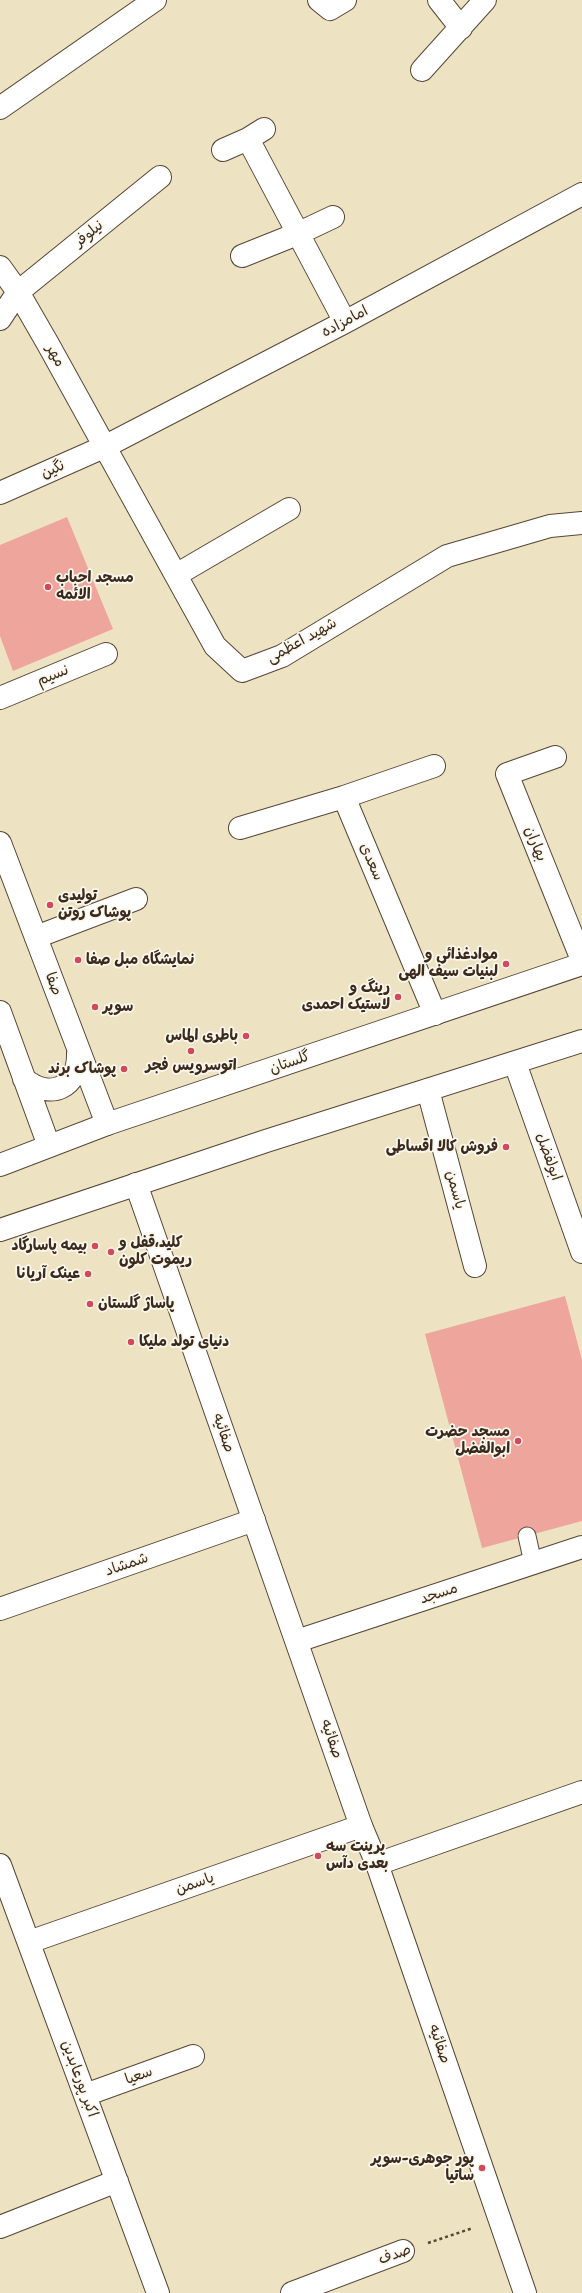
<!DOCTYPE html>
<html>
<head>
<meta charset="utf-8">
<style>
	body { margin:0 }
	canvas { display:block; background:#ede2c1 }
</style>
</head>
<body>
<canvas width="582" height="2293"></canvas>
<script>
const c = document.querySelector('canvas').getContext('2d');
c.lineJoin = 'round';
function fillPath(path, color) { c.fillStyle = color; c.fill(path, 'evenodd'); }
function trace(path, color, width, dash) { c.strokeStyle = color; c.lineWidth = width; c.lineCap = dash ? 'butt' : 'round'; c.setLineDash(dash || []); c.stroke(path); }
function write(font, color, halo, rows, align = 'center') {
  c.font = font + ' Sriracha,"Playpen Sans Arabic",sans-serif'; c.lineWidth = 3.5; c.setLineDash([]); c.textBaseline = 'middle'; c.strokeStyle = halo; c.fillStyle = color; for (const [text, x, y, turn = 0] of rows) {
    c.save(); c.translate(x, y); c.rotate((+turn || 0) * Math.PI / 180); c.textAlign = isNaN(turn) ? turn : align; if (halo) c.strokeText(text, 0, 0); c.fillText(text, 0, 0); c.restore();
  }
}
fillPath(new Path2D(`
	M67,517l46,112 -100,42 -13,-35v-91z
	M565,1296l17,64v161l-100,27 -57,-214z`), '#eea59c');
const lane = new Path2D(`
	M527,1536l6,27`);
const street = new Path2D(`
	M319,0l11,9 15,-9
	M439,0l22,28
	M422,70l63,-70
	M0,108l155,-108
	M248,139l97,183
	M223,150l25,-11 16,-10
	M242,256l55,-22 36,-17
	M0,267l18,25 30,52 167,302 27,25 40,-15 165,-100 103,-30 32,-3
	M0,319l18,-27 142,-115
	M0,493l106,-47 239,-124 237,-128
	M176,575l113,-66
	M0,698l106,-44
	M555,757l-48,17 75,186
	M434,766l-90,31 91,217
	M240,828l104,-31
	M36,937l100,-38
	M515,1063l67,189
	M428,1090l47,176
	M0,1609l254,-89
	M297,1641l285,-94
	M377,1864l205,-72
	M0,1865l158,428
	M29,1942l332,-116
	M85,2095l108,-39
	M0,2227l117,-46
	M292,2293l111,-42`);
const secondary = new Path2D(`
	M0,843l107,281
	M0,1012l49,134
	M24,1079c27,22 55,8 54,-26
	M136,1184l225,642 16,38 148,429`);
const primary = new Path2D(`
	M0,1165l107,-41 475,-160
	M0,1230l266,-89 316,-100`);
trace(lane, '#564636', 19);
trace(street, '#564636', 24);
trace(secondary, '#564636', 24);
trace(primary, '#564636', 24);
trace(new Path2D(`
	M428,2243l45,-15`), '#564636', 2.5, [3, 3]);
trace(lane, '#fff', 17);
trace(street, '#fff', 22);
trace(secondary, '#fff', 22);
trace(primary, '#fff', 22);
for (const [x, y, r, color] of [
	[48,587,4,"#d1495b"],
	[50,905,4,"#d1495b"],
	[78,960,4,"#d1495b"],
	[506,964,4,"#d1495b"],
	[398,997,4,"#d1495b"],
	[95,1007,4,"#d1495b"],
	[246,1036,4,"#d1495b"],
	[191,1051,4,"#d1495b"],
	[124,1069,4,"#d1495b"],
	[506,1147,4,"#d1495b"],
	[95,1246,4,"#d1495b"],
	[111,1252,4,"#d1495b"],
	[88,1274,4,"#d1495b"],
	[90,1304,4,"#d1495b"],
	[131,1342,4,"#d1495b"],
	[518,1441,4,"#d1495b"],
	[318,1856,4,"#d1495b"],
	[482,2168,4,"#d1495b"]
]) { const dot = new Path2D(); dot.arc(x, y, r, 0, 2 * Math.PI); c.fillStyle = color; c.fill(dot); trace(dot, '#fbf7ec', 1.5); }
write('15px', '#3b2a1e', '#fbf7ec', [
	["نیلوفر",89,234,-39],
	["امامزاده",345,322,-28],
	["مهر",55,356,60],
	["نگین",53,470,-24],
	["شهید اعظمی",302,641,-29],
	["نسیم",53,676,-22],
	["بهاران",535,844,68],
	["سعدی",371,862,67],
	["صفا",53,984,70],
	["گلستان",290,1063,-19],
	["ابولفضل",548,1157,70],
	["یاسمن",455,1190,75],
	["صفائیه",223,1433,71],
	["شمشاد",127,1565,-19],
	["مسجد",439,1594,-18],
	["صفائیه",331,1739,71],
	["یاسمن",195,1884,-19],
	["صفائیه",439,2044,71],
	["سعیا",139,2076,-20],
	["اکبر پورعابدین",79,2079,70],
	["صدف",395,2255,-20]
]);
write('bold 15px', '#3b2a1e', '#fbf7ec', [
	["مسجد احباب",56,578,"left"],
	["الائمه",56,595,"left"],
	["تولیدی",58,896,"left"],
	["پوشاک روتن",58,913,"left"],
	["موادغذائی و",498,955],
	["لبنیات سیف الهی",498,972],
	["نمایشگاه مبل صفا",86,960,"left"],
	["رینگ و",390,988],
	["لاستیک احمدی",390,1005],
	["سوپر",103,1007,"left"],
	["باطری الماس",238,1036],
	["اتوسرویس فجر",191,1066,"center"],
	["پوشاک برند",116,1069],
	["فروش کالا اقساطی",498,1147],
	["کلید،قفل و",119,1243,"left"],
	["ریموت کلون",119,1260,"left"],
	["بیمه پاسارگاد",87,1246],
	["عینک آریانا",80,1274],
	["پاساژ گلستان",98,1304,"left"],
	["دنیای تولد ملیکا",139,1342,"left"],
	["مسجد حضرت",510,1432],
	["ابوالفضل",510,1449],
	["پرینت سه",326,1847,"left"],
	["بعدی دآس",326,1864,"left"],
	["پور جوهری-سوپر",474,2159],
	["ساتیا",474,2176]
], 'right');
</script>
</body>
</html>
